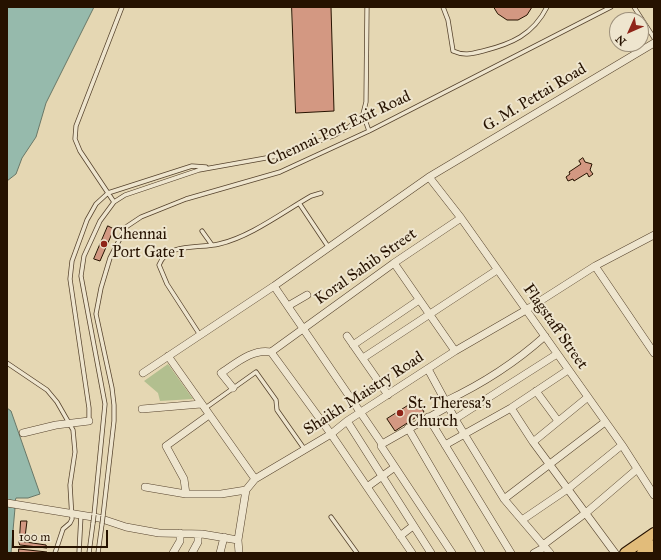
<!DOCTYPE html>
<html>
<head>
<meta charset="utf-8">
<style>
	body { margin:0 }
	#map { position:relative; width:661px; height:560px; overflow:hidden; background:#e5d7b3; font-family:"IM FELL Great Primer",serif }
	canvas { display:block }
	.frame { position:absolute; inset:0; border:8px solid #261200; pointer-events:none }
	.north { position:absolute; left:609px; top:12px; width:40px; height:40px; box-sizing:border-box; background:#eee5ce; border:1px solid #9e917c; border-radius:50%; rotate:225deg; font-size:11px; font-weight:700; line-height:16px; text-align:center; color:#261200 }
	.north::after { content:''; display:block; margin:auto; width:14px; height:18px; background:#8f2418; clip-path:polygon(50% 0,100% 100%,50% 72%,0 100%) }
	.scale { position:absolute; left:12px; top:530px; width:96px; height:18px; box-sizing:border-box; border:2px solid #261200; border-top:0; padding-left:5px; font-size:12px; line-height:14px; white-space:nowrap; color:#261200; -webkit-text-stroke:3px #eee5ce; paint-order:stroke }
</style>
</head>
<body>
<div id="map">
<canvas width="661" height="560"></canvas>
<div class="frame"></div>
<div class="north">N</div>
<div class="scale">100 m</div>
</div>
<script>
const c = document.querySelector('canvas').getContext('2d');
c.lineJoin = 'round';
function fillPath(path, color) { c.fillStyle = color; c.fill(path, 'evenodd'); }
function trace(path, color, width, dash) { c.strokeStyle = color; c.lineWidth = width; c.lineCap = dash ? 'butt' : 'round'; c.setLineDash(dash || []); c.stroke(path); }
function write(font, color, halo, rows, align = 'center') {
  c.font = font + ' "IM FELL Great Primer",serif'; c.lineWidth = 4; c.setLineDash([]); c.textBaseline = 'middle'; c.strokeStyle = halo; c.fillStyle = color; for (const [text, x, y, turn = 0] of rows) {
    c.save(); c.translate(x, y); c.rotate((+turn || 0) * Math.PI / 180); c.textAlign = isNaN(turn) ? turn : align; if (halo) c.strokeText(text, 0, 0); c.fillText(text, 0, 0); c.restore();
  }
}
fillPath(new Path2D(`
	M168,364l25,35 -33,2 -2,-8 -14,-12z`), '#b2bf8f');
const water = new Path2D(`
	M7,7h87l-48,96 -10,34 -14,21 -6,16 -9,7z
	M7,408l4,3 29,83 -12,4h-12l-1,3 -8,-1z
	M7,506l8,2 -4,45h-4z`);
fillPath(water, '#96baac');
trace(water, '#697767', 1);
const building = new Path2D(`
	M292,7h39l3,104 -38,2z
	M494,7h38l-5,8 -9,5h-11l-9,-6z
	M583,158l2,4 7,2 -2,6 3,4 -4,3 -2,-4 -13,8 -1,-2 -5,2 -2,-4 4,-3 -1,-2 12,-8 -2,-3z
	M108,226l6,3 -14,32 -6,-2z
	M417,400l7,12 -29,19 -8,-12z
	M21,521h6l-2,16h-5z
	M19,541l27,4 1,3 -27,-3z
	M19,549l28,3v1h-28z`);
fillPath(building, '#d39882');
trace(building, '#261200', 1);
const service = new Path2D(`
	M443,7l5,13 5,31c11,5 18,3 30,0 28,-7 50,-16 64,-44
	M634,7l20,31
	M363,114l6,17
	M114,202l-34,-51 -5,-12 1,-13 46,-119
	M299,203l30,45
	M202,231l10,14
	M200,335l-33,-51 -8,-19c9,-23 40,-16 60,-21 31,-7 64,-32 92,-48l10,-3
	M7,363l40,27 10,12 16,28 2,22 -5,33 2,34 -2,4 -7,6 -8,24
	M204,409l52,-37 20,28 1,10 28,40
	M89,421v-13l-19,-129 2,-18 15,-41 9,-16 12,-11 84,-27 14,1
	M94,515l11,-111 -24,-128 3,-20 16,-35 14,-19 11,-7 74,-25 78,-14 56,-20 16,-9 14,-13 3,-12 1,-95
	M103,516l11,-95v-16l-2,-17 -16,-74 5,-26 9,-30 16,-31 15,-10 45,-18 94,-27 89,-41 242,-124
	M331,517l26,36
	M79,553l2,-38
	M89,553l4,-30
	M98,553l4,-29`);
const minor = new Path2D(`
	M429,177l32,41 161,227 32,50
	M394,263l61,88
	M595,266l59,87
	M274,286l108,158 -1,2 71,107
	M288,306l19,-11
	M347,336l41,59
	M353,345l66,-45
	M271,352l123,-89 67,-45
	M168,356l87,123
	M363,358l134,-88
	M428,369l27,50 49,80 46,54
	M143,373l131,-87 155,-109 225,-134
	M233,388l-12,-15c14,-9 32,-25 50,-21l60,82 81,119
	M536,391l22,30
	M446,401c36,-17 69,-38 99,-65
	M511,408l22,34 82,111
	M142,409l59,-5
	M428,417l83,136
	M455,419l102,-65
	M347,421l84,132
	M408,428l73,125
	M23,433l33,-8 33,-4
	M533,442l55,-45
	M382,444l67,-38
	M445,445l66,-37 57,-38
	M145,487l41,7h35l25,-4
	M367,487l28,-20
	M186,494l-2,-15 -18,-33 43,-31
	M504,499l101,-77
	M7,503l92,15 27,9 33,6 43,1 36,6 8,-50 9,-11 76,-45 16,-13 108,-70 71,-41 69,-44 59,-31
	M522,520l47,-32 53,-43
	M400,536l13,-10
	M238,540l1,13
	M543,545l44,-33 49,-42
	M173,553l7,-12v-8
	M192,553l6,-11v-8
	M220,553l4,-16
	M534,553l11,-6`);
const primary = new Path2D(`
	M625,553l29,-20
	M642,553l12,-8`);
trace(service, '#56432d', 5);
trace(minor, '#56432d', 8);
trace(primary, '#261200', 12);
trace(service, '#eee5ce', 3.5);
trace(minor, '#eee5ce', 7);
trace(primary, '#e2bc7a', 10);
const serviceBridge = new Path2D(`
	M93,523l1,-8
	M102,524l1,-8`);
trace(serviceBridge, '#56432d', 5, []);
trace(serviceBridge, '#eee5ce', 3.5);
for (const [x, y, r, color] of [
	[104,244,4,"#8f2418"],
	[400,413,4,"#8f2418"]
]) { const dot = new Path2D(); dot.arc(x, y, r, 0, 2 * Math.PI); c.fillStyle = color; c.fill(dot); trace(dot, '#eee5ce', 1.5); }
write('16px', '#261200', '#eee5ce', [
	["G. M. Pettai Road",535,98,-31],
	["Chennai Port Exit Road",339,129,-25],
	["Koral Sahib Street",366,267,-35],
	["Flagstaff Street",555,327,55],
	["Shaikh Maistry Road",364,394,-33]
]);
write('16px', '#261200', '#eee5ce', [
	["Chennai",112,235],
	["Port Gate 1",112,253],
	["St. Theresa's",408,404],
	["Church",408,422]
], 'left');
</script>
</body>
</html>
